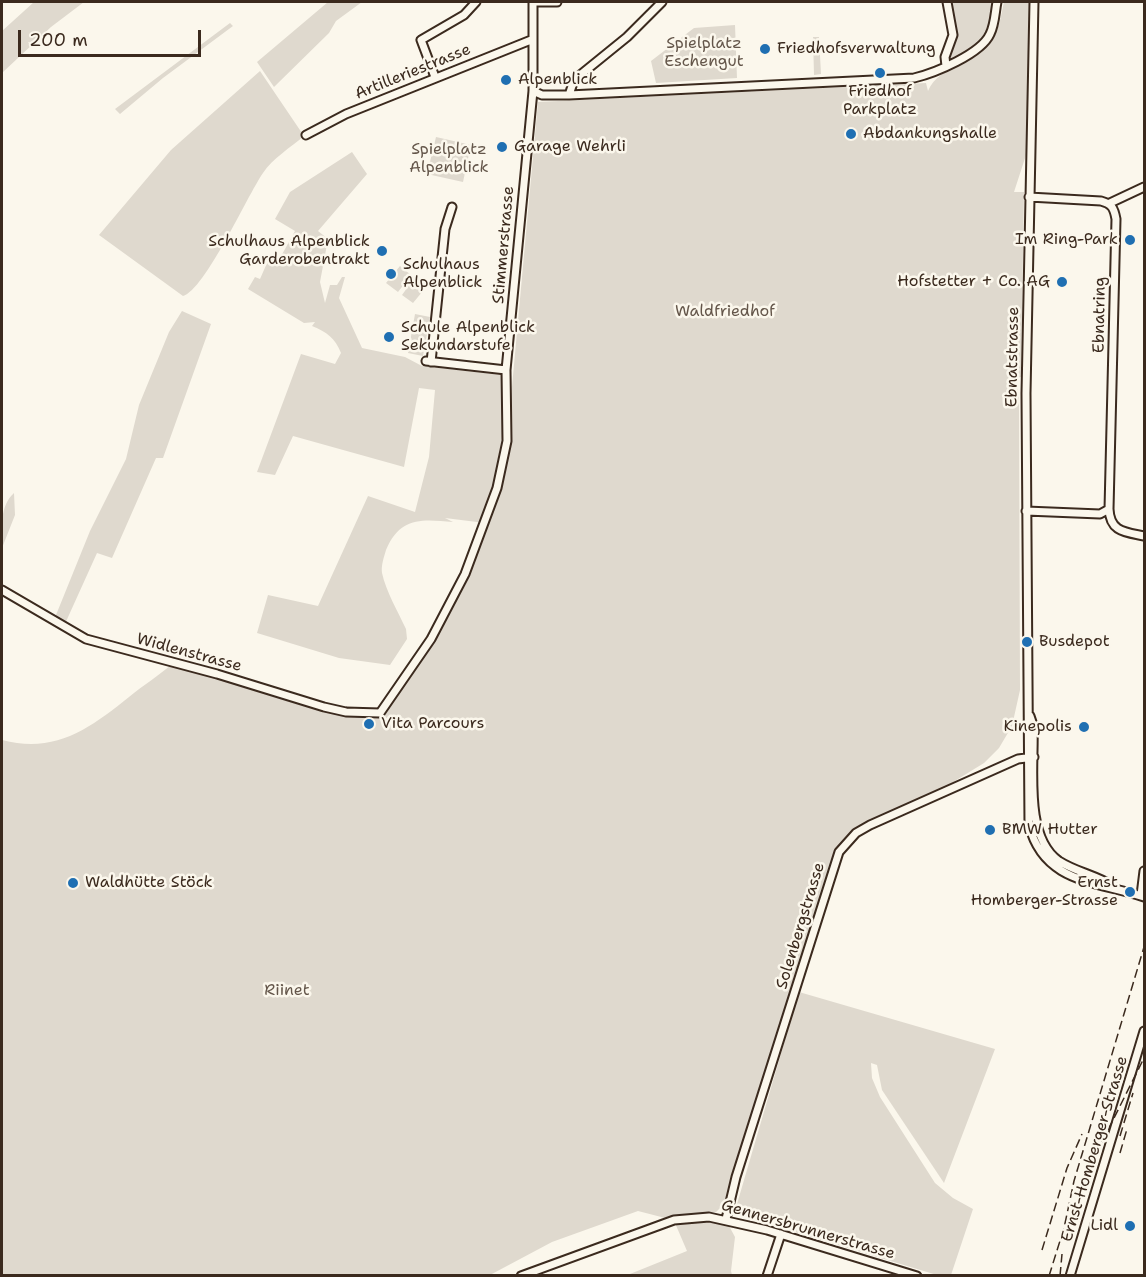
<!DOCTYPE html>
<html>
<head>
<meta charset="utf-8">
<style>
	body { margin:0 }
	#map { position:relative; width:1146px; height:1277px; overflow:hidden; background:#fbf7ec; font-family:"Shantell Sans",sans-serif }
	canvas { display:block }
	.frame { position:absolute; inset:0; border:3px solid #3b2a1e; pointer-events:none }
	.scale { position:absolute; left:18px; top:30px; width:183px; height:27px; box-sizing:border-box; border:3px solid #3b2a1e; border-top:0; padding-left:8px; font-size:18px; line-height:21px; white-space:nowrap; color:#3b2a1e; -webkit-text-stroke:4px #fbf7ec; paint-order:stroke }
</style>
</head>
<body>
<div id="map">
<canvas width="1146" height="1277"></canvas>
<div class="frame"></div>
<div class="scale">200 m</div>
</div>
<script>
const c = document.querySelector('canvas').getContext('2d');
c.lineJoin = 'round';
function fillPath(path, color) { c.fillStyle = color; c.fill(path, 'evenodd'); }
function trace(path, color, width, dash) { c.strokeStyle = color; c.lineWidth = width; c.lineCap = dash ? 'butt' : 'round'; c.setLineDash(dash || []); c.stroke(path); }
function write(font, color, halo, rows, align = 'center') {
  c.font = font + ' "Shantell Sans",sans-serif'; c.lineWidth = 5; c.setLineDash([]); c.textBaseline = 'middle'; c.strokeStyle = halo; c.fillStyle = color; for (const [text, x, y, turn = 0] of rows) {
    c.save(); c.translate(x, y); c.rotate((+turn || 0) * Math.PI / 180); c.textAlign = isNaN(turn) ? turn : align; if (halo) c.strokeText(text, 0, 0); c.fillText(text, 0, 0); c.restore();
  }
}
fillPath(new Path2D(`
	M34,2h50l-33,25 -49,46v-42z
	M328,2h34l-26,19 -7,12 -55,54 -17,-25z
	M950,2h44c-6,34 -12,42 -43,57l-3,-1 9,-19z
	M1004,2h25l-3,153 -12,37h10l-3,185 -6,1 4,18 1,294 -8,36 -13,22 -15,15 -65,40 -39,17 -37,26 -116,355 -11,11 -30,2 -17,5 -31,-8 -86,31 -62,33h-488v-535c53,14 87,-11 127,-43 14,-12 30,-21 44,-34l151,44 53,7 54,-75 34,-65 20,-51 -40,-5 8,4c-32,-3 -53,-5 -67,28 -2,7 -5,15 -4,23 4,18 16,39 24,56l1,10 -17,26 -51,-7 -82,-25 11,-38 50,11 50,-110 47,16 14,-55 6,-67 -16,-2 -15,79 -111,-31 -18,39 -18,-3 44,-118 34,10 6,-11c-6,-15 -14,-21 -29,-27l3,-4 -11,1 -56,-34 7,-12 5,2 11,-25 9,4 15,-27 -20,-12 15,-27 62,-40 15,22 -49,57 10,8 -8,43 5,21 5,-18h7l5,-8h3l-6,21 23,50 43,9 17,9 80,9v63l-15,77 20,-74 31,-339 388,-19 2,8c12,-27 46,-26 63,-49 8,-11 10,-27 13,-40z
	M230,23l3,3 -70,52 -43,36 -5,-5z
	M735,25l2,53 -81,5 -5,-22 43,-33z
	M813,37h6l2,37 -7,1z
	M260,71l44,65c-13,11 -32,23 -41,37 -16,23 -58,117 -80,123l-84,-61 72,-85z
	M436,137l35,8 -8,37 -36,-8z
	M400,266l11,9 -13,17 -12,-9z
	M415,277l12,9 -14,17 -11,-8z
	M182,311l29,13 -48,134h-7l-44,100 -15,-5 -33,73 -7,-6 -1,-5 34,-84 36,-72 13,-54 30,-73z
	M415,314l15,3 -7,39 -15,-3z
	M14,493l1,22 -13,33c-1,-19 -2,-43 12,-55z
	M799,992l196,57 -51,134 -62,-93 -5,-25 -6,-2 1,15 8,19 55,86 18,15 20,11 -22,66h-14l-192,-58 -6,-5 -2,-8z
	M689,1221l39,3 7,13 -4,34 1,4 -107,1 62,-25 -12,-28z`), '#dfd9ce');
const minor = new Path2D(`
	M533,2h24
	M1034,2l-8,391 3,432c15,59 68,56 115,72
	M946,66l-1,-9 8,-22 -6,-33
	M435,77l-14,-37 43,-25 12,-13
	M533,91l9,4h27l345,-17c21,-5 67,-24 76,-44 5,-10 5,-22 7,-32
	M569,95l5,-15 53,-43 35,-35
	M306,135l40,-21 185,-74
	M1110,203l34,-16
	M426,361l80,9
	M431,362l14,-133 7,-22
	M1109,509c1,23 16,23 35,27
	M1026,511l74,3 9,-5 7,-290c-2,-11 -4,-15 -15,-18l-72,-4
	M2,590l84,49 131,35 107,33 22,5 34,1 51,-74 34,-65 32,-86 10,-47 -1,-71 27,-279v-89
	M1030,716l3,9c2,39 -10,111 26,136 17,11 37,14 54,25
	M1141,895l3,-24
	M726,1219l10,-42 103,-325 17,-19 14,-8 148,-66 16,-2
	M521,1276l153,-56 35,-3 58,13 150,46
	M767,1276l14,-42
	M1070,1276l74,-245`);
trace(minor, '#3b2a1e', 11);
trace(minor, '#fbf7ec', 7);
trace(new Path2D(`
	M1120,1136l13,-43
	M1102,1142l41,-82
	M1120,1153l7,-24
	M1042,1250l25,-82 15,-34
	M1049,1276l15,-48 10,-47 70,-234
	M1060,1276l2,-22`), '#3b2a1e', 1.5, [9, 4.5]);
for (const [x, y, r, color] of [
	[765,49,6,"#1f6fb2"],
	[880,73,6,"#1f6fb2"],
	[506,80,6,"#1f6fb2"],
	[851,134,6,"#1f6fb2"],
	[502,147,6,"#1f6fb2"],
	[1130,240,6,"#1f6fb2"],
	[382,251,6,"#1f6fb2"],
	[391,274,6,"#1f6fb2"],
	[1062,282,6,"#1f6fb2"],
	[389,337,6,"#1f6fb2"],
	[1027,642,6,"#1f6fb2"],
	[369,724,6,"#1f6fb2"],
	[1084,727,6,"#1f6fb2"],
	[990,830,6,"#1f6fb2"],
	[73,883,6,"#1f6fb2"],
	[1130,892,6,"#1f6fb2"],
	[1130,1226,6,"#1f6fb2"]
]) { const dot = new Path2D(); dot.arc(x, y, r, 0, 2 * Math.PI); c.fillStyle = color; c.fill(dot); trace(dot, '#fbf7ec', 2); }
write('16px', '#64564a', '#fbf7ec', [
	["Spielplatz",704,44],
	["Eschengut",704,62],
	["Spielplatz",449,150],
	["Alpenblick",449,168],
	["Waldfriedhof",725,312],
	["Riinet",287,991]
]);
write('16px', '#3b2a1e', '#fbf7ec', [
	["Friedhofsverwaltung",777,49],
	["Alpenblick",518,80],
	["Friedhof",880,92,"center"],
	["Parkplatz",880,110,"center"],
	["Abdankungshalle",863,134],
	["Garage Wehrli",514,147],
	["Im Ring-Park",1118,240,"right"],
	["Schulhaus Alpenblick",370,242,"right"],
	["Garderobentrakt",370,260,"right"],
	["Schulhaus",403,265],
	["Alpenblick",403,283],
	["Hofstetter + Co. AG",1050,282,"right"],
	["Schule Alpenblick",401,328],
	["Sekundarstufe",401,346],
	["Busdepot",1039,642],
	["Vita Parcours",381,724],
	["Kinepolis",1072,727,"right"],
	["BMW Hutter",1002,830],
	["Waldhütte Stöck",85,883],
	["Ernst",1118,883,"right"],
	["Homberger-Strasse",1118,901,"right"],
	["Lidl",1118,1226,"right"]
], 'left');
write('16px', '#3b2a1e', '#fbf7ec', [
	["Artilleriestrasse",413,72,-22],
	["Stimmerstrasse",504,245,-85],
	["Ebnatring",1100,315,-89],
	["Ebnatstrasse",1013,357,-89],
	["Widlenstrasse",189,653,15],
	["Solenbergstrasse",801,926,-73],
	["Ernst-Homberger-Strasse",1095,1149,-73],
	["Gennersbrunnerstrasse",808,1230,16]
]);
</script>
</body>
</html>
